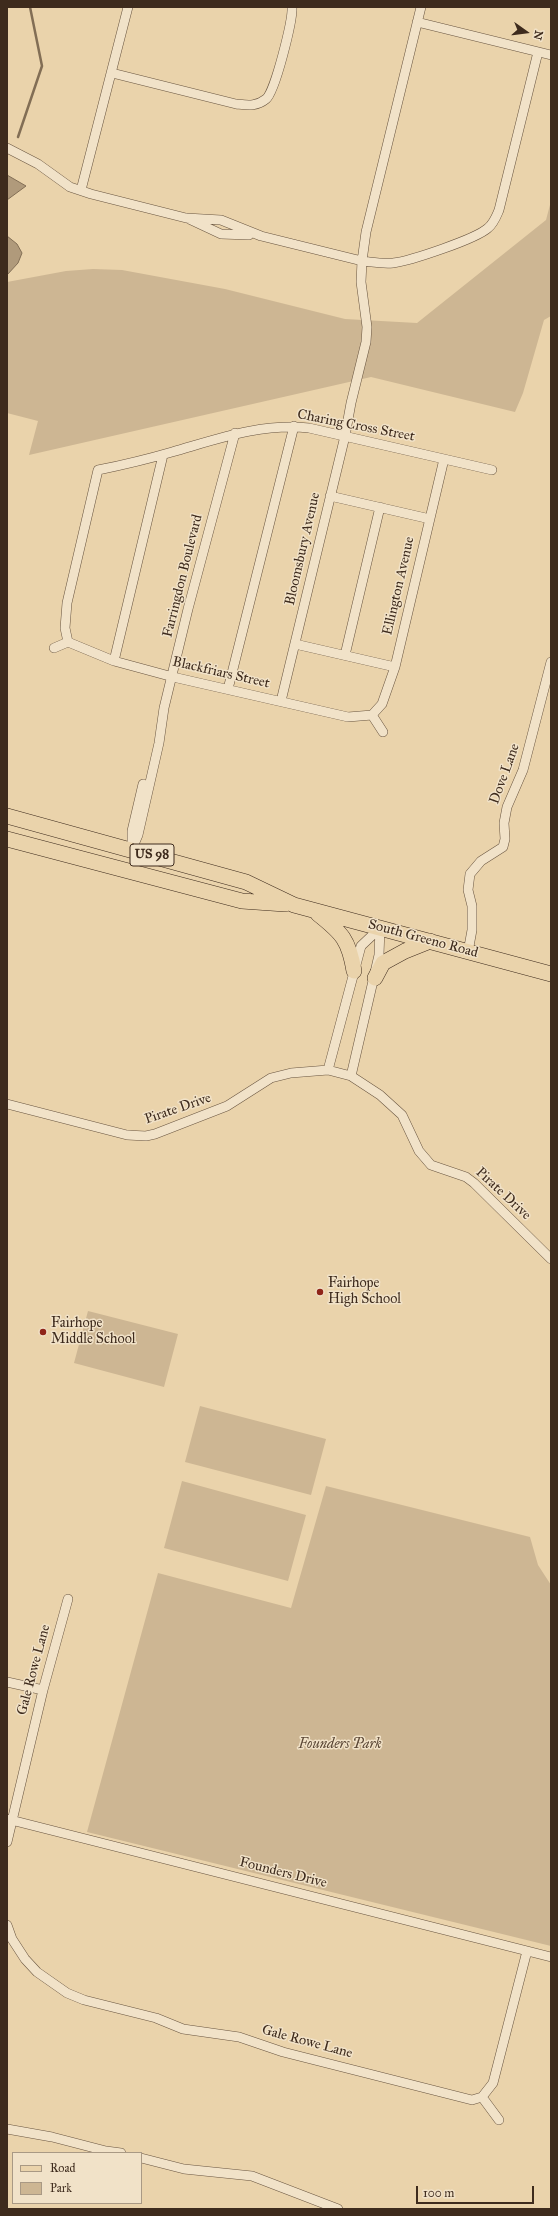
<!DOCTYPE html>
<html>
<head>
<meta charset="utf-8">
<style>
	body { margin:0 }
	#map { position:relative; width:558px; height:2216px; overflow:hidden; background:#ead3ab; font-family:"IM FELL Great Primer",serif }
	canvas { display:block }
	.frame { position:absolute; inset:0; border:8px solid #3e2b1d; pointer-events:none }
	.legend { position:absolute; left:12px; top:2152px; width:130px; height:52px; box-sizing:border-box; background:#f1e2c8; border:1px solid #a99984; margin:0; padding:5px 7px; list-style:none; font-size:12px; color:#3e2b1d }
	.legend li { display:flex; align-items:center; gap:8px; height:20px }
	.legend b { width:20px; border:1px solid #a99984 }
	.north { position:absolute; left:506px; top:12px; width:40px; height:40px; -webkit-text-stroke:3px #f1e2c8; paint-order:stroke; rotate:104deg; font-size:11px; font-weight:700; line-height:16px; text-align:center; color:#3e2b1d }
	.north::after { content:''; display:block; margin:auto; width:14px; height:18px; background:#3e2b1d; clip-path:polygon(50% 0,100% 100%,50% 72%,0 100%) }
	.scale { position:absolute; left:416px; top:2186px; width:118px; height:18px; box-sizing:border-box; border:2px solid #3e2b1d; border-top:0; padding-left:5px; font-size:12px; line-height:14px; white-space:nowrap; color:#3e2b1d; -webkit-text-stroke:3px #f1e2c8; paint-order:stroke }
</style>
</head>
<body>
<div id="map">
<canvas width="558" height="2216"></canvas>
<div class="frame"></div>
<ul class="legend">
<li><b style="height:5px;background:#ead3ab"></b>Road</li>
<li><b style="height:11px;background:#cdb693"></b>Park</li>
</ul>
<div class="north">N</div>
<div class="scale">100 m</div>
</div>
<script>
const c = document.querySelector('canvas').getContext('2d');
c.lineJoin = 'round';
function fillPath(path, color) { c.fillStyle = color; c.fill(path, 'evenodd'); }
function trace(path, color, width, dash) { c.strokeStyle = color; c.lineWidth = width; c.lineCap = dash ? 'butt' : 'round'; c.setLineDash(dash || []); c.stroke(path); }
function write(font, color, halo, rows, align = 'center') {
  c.font = font + ' "IM FELL Great Primer",serif'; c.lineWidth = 3; c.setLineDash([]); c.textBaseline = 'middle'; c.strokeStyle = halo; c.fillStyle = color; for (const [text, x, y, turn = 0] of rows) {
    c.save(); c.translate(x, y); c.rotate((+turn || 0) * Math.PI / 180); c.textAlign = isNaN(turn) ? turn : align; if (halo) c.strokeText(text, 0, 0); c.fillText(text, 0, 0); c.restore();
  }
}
fillPath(new Path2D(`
	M551,201v115l-7,4 -21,73 -8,19 -144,-35 -342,78 9,-34 -31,-8v-131l59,-11 27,-2 29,1 103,19 120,30 72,4 129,-103z
	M88,1311l90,23 -14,53 -90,-24z
	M200,1406l126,33 -15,56 -126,-33z
	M182,1481l124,34 -18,66 -124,-33z
	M326,1486l204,51 8,28 13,20v361l-464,-114 71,-259 133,35z`), '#cdb693');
const water = new Path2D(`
	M7,175l19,11 -19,14z
	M7,236l10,8 5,9 -4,10 -11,12z`);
fillPath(water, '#b09a7b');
trace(water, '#826e55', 1);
trace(new Path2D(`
	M18,137l24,-71 -12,-59`), '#826e55', 2.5);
const minor = new Path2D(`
	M421,7l-55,225 -4,29c10,1 20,3 31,2 17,-2 83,-24 95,-35 6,-5 8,-11 11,-18l39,-158
	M417,22l134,33
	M112,73l124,31c11,1 20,3 30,-5 9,-7 27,-79 26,-92
	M7,148l31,16 32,23 21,7 95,24 35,2 40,16 101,25 -1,21 6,45 -1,15 -15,61 -6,33 -64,265
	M81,190l47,-183
	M189,219l32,15 28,1
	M330,496l100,23
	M68,642l-3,-14 2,-25 31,-133c25,-5 50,-11 74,-18 46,-13 89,-29 137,-24l183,42
	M68,642l46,19 59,16 175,40 24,-2
	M295,644l100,23
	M54,648l14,-6
	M345,655l35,-148
	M114,661l49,-206
	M228,689l66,-263
	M372,715l10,-11 13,-37 49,-208
	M372,715l11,17
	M132,844v-13l11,-47
	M132,849l6,-14 21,-92 5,-35 24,-99 47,-176
	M468,952l4,-22v-24l-4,-16 2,-16 11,-13 22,-14 2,-8 -1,-16 3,-16 16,-37 28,-108
	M328,1070l33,-124 19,-18
	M351,1076l28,-121 1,-27
	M7,1104l120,31 19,1 9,-2 72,-28 44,-28 20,-5 37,-3 23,6 29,19 22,20 17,36 12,14 35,12 8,6 77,76
	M7,1682l36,8
	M7,1819l544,138
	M7,1842l36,-152 25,-91
	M7,1925l5,14 13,20 12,13 30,21 17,7 72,18 27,11 56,8 44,15 189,48 10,-3 11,-14 34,-132
	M482,2097l17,23
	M7,2129l45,8 54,14 15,2
	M141,2158l43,11 68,7 86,33`);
const primary = new Path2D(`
	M7,816l239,66 48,23 257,69
	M7,839l235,62 43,3
	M318,914c24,19 31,26 36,57
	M375,978l8,-15 22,-12 25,-10`);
trace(minor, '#695540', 10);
trace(primary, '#3e2b1d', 16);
trace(minor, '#f1e2c8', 9);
trace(primary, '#ead3ab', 15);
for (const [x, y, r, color] of [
	[320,1292,4,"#8f2418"],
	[43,1332,4,"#8f2418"]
]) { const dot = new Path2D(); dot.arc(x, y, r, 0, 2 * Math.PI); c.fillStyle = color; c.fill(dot); trace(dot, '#f1e2c8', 1.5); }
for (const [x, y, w] of [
	[152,855,44]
]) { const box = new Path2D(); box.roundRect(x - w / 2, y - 11, w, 22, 3); c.fillStyle = '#f1e2c8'; c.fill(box); trace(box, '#3e2b1d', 1); }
write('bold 13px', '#3e2b1d', null, [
	["US 98",152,855]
]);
write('14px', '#3e2b1d', '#f1e2c8', [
	["Charing Cross Street",356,426,11],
	["Bloomsbury Avenue",303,549,-77],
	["Farringdon Boulevard",183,576,-76],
	["Ellington Avenue",399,586,-77],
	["Blackfriars Street",221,673,13],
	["Dove Lane",505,774,-70],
	["South Greeno Road",423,939,15],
	["Pirate Drive",178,1109,-19],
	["Pirate Drive",503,1194,43],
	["Gale Rowe Lane",34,1670,-75],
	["Founders Drive",283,1873,14],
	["Gale Rowe Lane",307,2042,15]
]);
write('14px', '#3e2b1d', '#f1e2c8', [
	["Fairhope",328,1284],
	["High School",328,1300],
	["Fairhope",51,1324],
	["Middle School",51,1340]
], 'left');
write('italic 14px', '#5b4735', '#f1e2c8', [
	["Founders Park",340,1745]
]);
</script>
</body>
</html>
